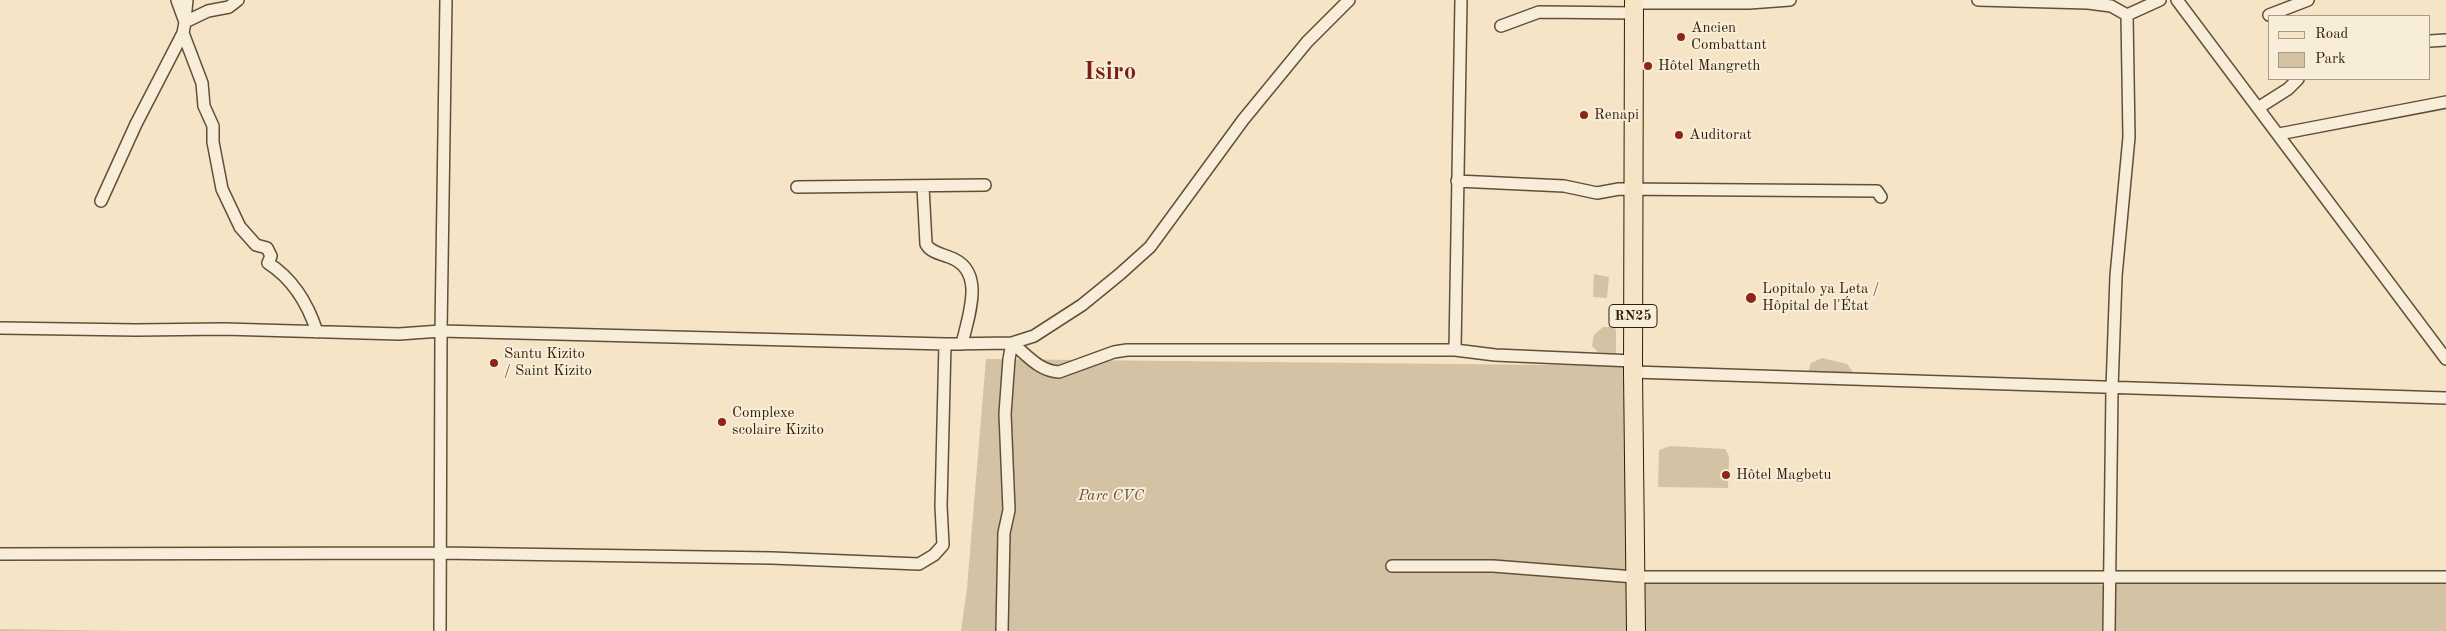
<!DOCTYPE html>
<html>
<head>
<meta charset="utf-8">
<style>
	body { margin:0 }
	#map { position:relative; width:2446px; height:631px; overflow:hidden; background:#f5e4c5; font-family:"Old Standard TT",serif }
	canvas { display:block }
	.legend { position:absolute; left:2268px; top:15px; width:162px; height:65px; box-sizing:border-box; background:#f8edd9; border:1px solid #a89a86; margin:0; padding:6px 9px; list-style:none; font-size:15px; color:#301e09 }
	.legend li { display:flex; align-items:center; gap:10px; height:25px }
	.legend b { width:25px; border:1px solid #a89a86 }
</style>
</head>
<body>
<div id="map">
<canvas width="2446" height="631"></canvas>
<ul class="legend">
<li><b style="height:6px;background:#f5e4c5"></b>Road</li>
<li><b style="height:14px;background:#d4c2a5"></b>Park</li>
</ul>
</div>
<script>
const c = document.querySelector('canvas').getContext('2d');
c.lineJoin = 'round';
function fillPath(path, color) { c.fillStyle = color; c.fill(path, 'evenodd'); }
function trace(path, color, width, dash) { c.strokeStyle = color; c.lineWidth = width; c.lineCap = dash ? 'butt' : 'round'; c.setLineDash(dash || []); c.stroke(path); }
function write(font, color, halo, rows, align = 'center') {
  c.font = font + ' "Old Standard TT",serif'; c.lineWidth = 4; c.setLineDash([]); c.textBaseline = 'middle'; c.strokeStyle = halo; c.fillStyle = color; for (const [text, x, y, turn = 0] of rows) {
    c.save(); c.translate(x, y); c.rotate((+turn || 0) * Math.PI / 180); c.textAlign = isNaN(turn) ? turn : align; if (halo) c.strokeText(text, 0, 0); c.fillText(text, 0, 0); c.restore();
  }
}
fillPath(new Path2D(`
	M1594,274l15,3 -2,21 -14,-1z
	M1603,327h11l2,3v24l-18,-2 -6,-6 2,-11z
	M1822,358l25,6 6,8h-45l3,-9z
	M986,359l655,7 -6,210 440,-2 35,14 17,-10 319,-1v54h-1485l6,-43z
	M1670,446l55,3 4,7 -1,32 -70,-1 1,-37z
	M0,629l127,2h-127z`), '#d4c2a5');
const street = new Path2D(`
	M177,0l8,22
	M1978,0l110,3 23,3 16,9 2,122 -13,139 -4,113 -3,242
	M2177,0l269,359
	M1634,3h115l41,-3
	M2127,15l33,-15
	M2269,15l39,-15
	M185,20l2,-20
	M1501,26l38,-14 95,1
	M183,33l19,50 2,23 9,20v16l9,47 18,38 16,18 11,3 4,8 -3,7c25,16 40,41 49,69
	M2430,41l16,-1
	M2258,108l30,-19 10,-10
	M2279,134l167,-32
	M1457,181l107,5 33,7 22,-4 258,2 4,6
	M797,187l188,-2
	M923,187l3,57c4,8 15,10 23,13 38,13 19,59 13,87
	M101,201l35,-77 47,-91 2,-11 23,-11 21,-4 9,-7
	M0,328l136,2 88,-1 175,5 42,-3 504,13
	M1455,350l6,-350
	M1633,372l813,26
	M0,554l440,-1 332,5 147,6 15,-9 9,-10 -2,-39 4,-162 67,-1 22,-7 48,-31 38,-31 30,-27 93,-127 64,-78 42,-42
	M1392,566h101l142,11h811
	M440,631l1,-300 5,-331
	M1002,631l2,-98 5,-23 -4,-96 4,-55 3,-16c15,12 27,28 47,29l55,-20 13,-2h328l40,5 138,6`);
const primary = new Path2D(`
	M1634,0l-1,372 3,259`);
trace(street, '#615038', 14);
trace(primary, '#301e09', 20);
trace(street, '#f8edd9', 11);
trace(primary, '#f5e4c5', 18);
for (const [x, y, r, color] of [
	[1681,37,5,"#8f2418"],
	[1648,66,5,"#8f2418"],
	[1584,115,5,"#8f2418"],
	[1679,135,5,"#8f2418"],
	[1751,298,6,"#8f2418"],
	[494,363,5,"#8f2418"],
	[722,422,5,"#8f2418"],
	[1726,475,5,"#8f2418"]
]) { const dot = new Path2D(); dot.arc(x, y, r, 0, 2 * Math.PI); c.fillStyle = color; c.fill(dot); trace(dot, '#f8edd9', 2); }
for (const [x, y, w] of [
	[1633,316,48]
]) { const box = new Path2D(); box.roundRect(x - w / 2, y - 11.5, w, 23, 4); c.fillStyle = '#f8edd9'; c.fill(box); trace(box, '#301e09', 1); }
write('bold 14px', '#301e09', null, [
	["RN25",1633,316]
]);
write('15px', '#301e09', '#f8edd9', [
	["Ancien",1691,28],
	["Combattant",1691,45],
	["Hôtel Mangreth",1658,66],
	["Renapi",1594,115],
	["Auditorat",1689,135],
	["Lopitalo ya Leta /",1762,289],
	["Hôpital de l'État",1762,306],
	["Santu Kizito",504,354],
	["/ Saint Kizito",504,371],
	["Complexe",732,413],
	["scolaire Kizito",732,430],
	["Hôtel Magbetu",1736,475]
], 'left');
write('italic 15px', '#614f38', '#f8edd9', [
	["Parc CVC",1111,496]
]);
write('bold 25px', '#7a1f14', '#f8edd9', [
	["Isiro",1110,72]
]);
</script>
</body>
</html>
